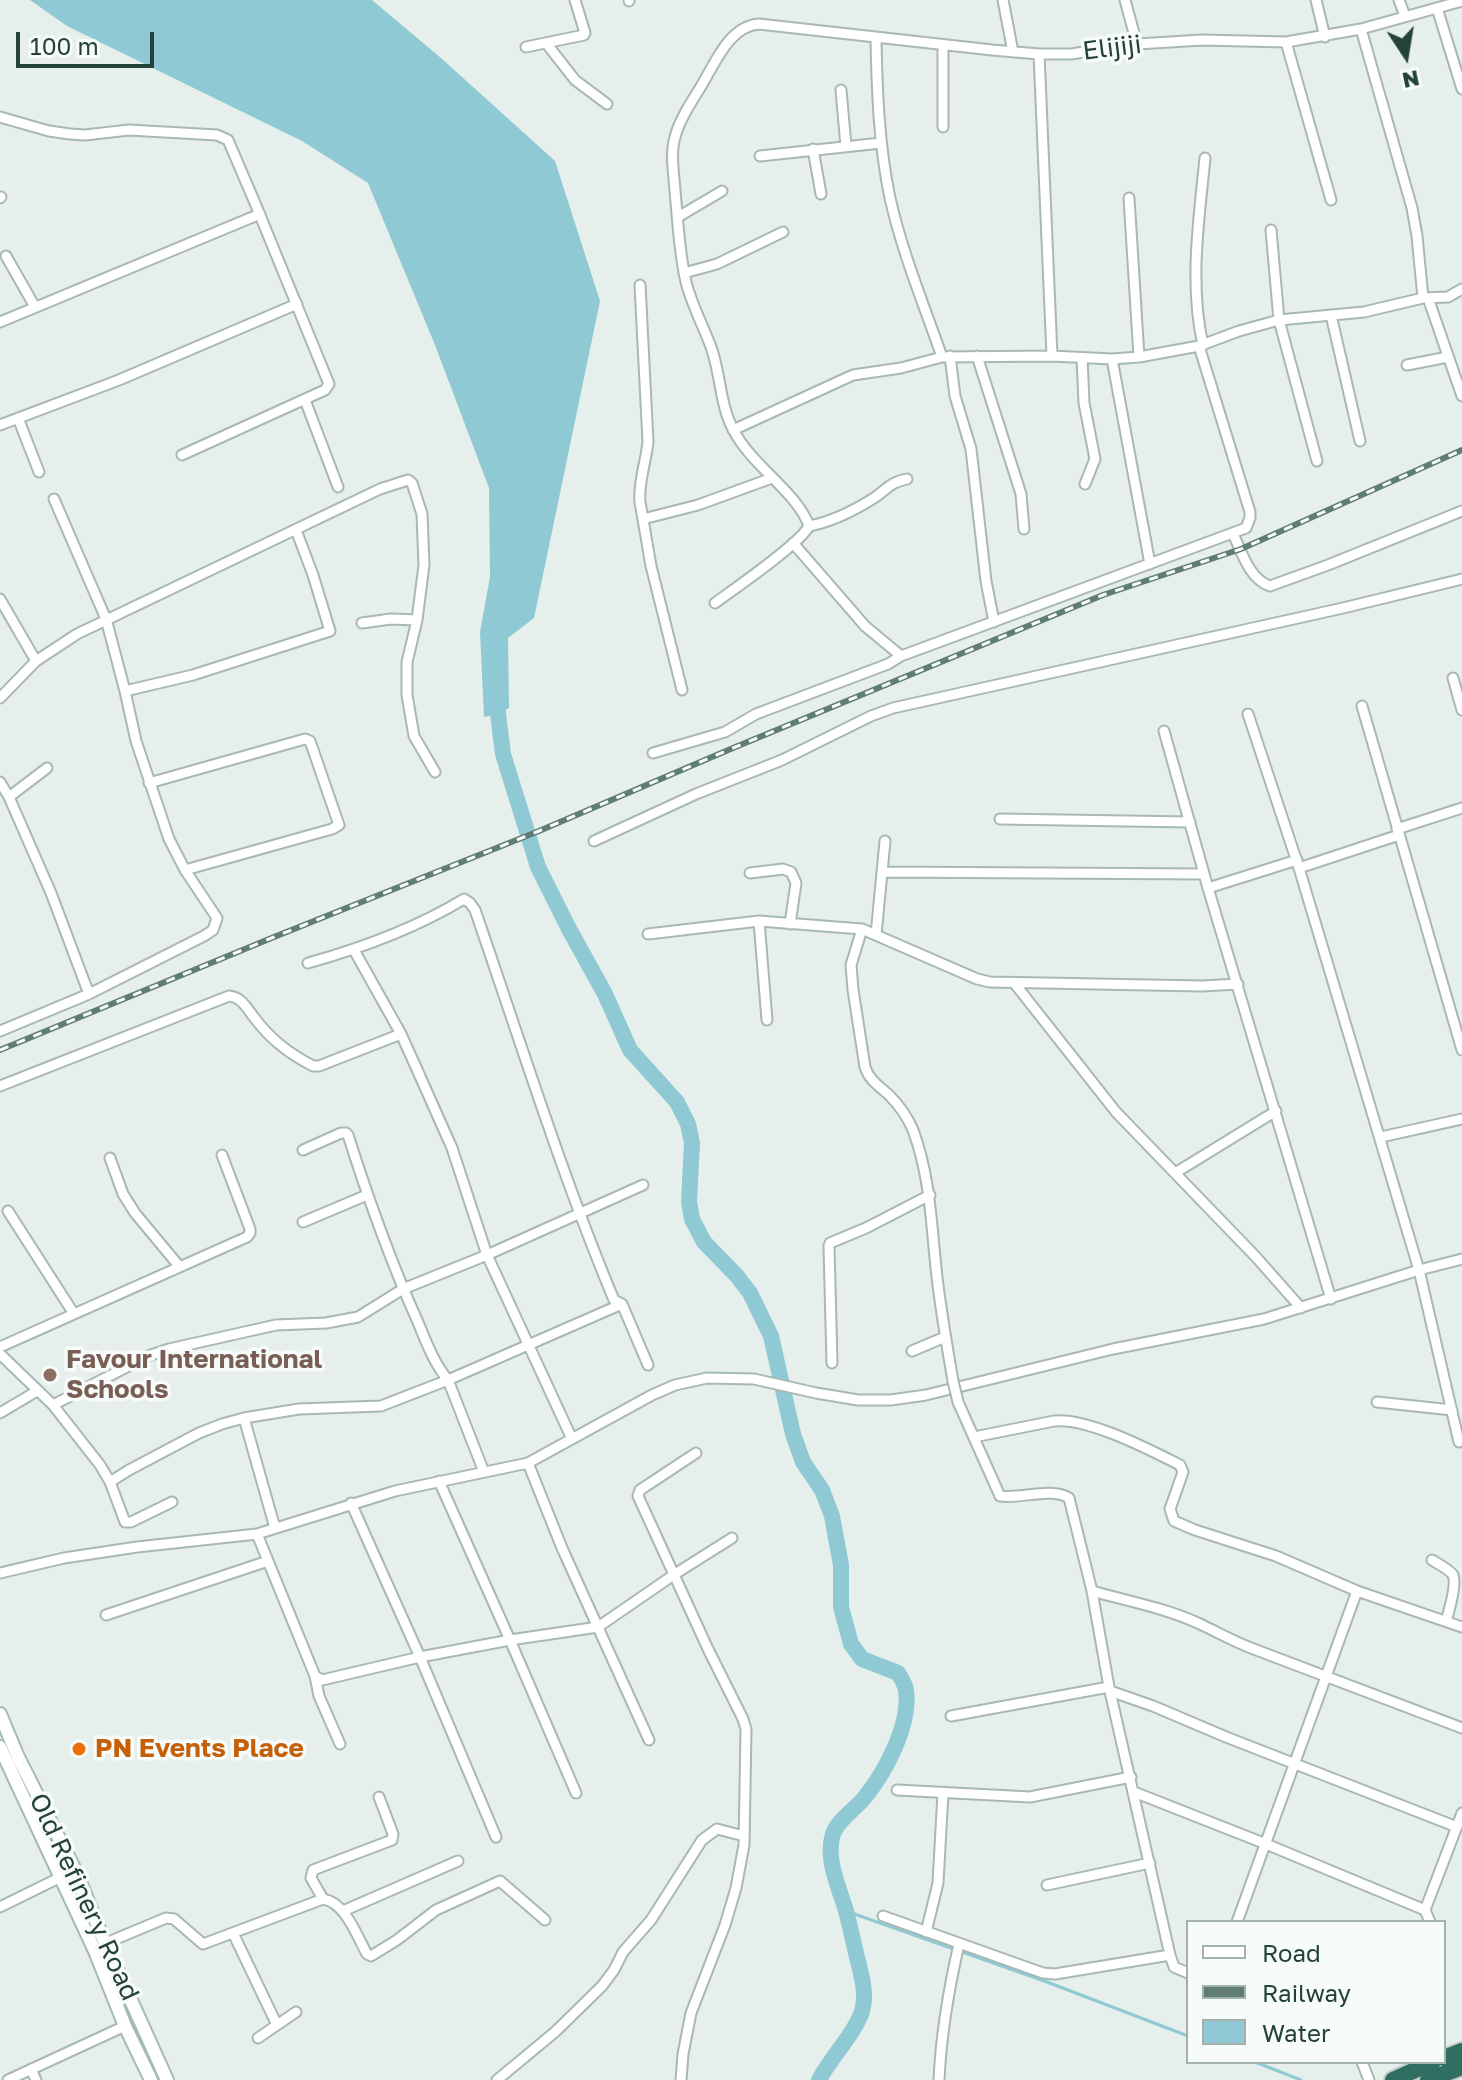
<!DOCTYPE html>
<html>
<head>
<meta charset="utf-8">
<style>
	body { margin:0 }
	#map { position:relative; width:1462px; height:2080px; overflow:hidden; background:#e6efeb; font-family:"Golos Text",sans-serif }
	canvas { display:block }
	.legend { position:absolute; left:1186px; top:1920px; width:260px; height:144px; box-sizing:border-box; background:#f7fbf9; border:2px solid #a3b1ad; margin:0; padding:10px 14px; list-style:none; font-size:24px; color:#24423a }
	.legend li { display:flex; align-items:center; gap:16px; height:40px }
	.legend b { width:40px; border:2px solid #a3b1ad }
	.north { position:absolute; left:1366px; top:16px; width:80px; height:80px; -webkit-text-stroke:6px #f7fbf9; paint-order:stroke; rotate:168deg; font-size:22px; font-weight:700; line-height:32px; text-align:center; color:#24423a }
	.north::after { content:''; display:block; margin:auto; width:28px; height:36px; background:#24423a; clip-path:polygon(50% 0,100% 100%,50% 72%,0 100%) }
	.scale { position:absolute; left:16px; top:32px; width:138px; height:36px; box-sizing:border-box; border:4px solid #24423a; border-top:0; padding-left:10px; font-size:24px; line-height:28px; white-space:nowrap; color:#24423a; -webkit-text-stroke:6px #f7fbf9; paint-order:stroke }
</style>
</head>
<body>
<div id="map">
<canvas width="1462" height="2080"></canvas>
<ul class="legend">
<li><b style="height:10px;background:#fff"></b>Road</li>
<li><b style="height:10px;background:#5f7d75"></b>Railway</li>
<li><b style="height:22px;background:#8ec9d4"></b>Water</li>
</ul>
<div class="north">N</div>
<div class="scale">100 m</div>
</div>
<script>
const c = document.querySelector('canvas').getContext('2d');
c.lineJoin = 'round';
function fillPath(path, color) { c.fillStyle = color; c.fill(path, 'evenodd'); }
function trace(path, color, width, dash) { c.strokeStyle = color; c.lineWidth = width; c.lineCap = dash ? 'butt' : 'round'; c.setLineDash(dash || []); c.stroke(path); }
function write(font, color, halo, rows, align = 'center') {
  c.font = font + ' "Golos Text",sans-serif'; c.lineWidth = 7; c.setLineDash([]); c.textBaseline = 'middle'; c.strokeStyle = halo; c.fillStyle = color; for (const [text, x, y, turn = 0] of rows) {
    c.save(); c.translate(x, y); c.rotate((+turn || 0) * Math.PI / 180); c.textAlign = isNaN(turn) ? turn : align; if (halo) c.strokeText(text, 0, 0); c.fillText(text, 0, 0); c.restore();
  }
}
fillPath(new Path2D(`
	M30,0h342l69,58 114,103 45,140 -66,317 -26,20 1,70 -11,6 -14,3 -4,-85 10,-55 -1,-89 -54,-143 -67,-162 -66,-42 -235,-115z`), '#8ec9d4');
trace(new Path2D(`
	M846,1911l201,71 141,54
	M1255,2062l46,18`), '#8ec9d4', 3);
trace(new Path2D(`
	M497,692l1,22 5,40 35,113 31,62 36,65 25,56 47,52 11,22 4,19 -3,59 3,17 12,23 33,34 13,17 21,43 22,98 10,28 19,28 10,26 9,49v42l10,37 11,15 36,14c3,5 7,11 8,17 5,34 -20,81 -41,107 -9,12 -27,22 -32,37 -8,25 6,53 13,77 5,18 8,36 13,54 3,13 7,29 4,42 -4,22 -33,51 -44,73`), '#8ec9d4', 16);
const street = new Path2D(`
	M629,0v1
	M1003,0l10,52
	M1125,0l12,44
	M1316,0l9,37
	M1399,0l6,16
	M1437,8l25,81
	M1361,29l51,179 5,28 6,62
	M876,39c1,53 3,107 14,159 12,54 34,107 52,159
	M1286,42l45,158
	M546,43l29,37 32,24
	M526,47l58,-12 1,-2 -10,-33
	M1039,54l13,302
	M841,90l5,56
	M0,117l49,14 21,3 15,1 44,-5 88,5 11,5 27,63 74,181 -4,6 -143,65
	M943,127v-82
	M813,149l8,45
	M760,156l121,-13
	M0,198l1,-1
	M1129,198l10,159
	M678,217l44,-26
	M1271,230l8,90 38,141
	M6,256l29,51
	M684,273l33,-9 66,-32
	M640,285l8,157c-2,20 -10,41 -8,60l11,64 31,124
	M1428,298l34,98
	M1331,315l29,126
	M0,322l260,-108
	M1203,345c-14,-61 -4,-126 2,-187
	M950,356l5,40 16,53 15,132 8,41
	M977,356l44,138 3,35
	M1082,358l2,45 11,56 -10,25
	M1112,359l38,205
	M1407,365l41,-8
	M305,400l33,87
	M18,418l21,54
	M0,425l119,-45 178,-76
	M733,430l120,-55 48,-7 41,-11 110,-1 60,3 27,-2 60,-11 40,-15 40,-11 85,-8 59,-14 25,-1 14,-8
	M643,519l55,-14 74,-27
	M809,526c22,-4 46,-16 65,-28 14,-9 14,-15 33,-19
	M1233,534c9,18 16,45 37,52l58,-21 134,-54
	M793,543l72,83 36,30
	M0,599l36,62
	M715,603c19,-14 85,-59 94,-77 -12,-34 -57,-60 -75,-95 -14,-25 -13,-54 -22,-81 -8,-23 -20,-44 -26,-68 -7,-30 -8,-60 -11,-91 -1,-17 -5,-37 0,-54 5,-19 18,-37 28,-54 13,-22 27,-57 56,-59l233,26 47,4h32l66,-10 33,-2 32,-2 84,2 75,-13 101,-28
	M362,623l29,-4 26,1
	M1453,678l9,32
	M125,691l68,-16 137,-44 -17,-56 -17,-45
	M0,698l36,-37 41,-27 303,-145 28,-9 4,3 10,31 2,51 -7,55 -10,42v33l7,41 21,36
	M1362,706l100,344
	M1248,714l51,154 120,402 40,172
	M1164,731l44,157 123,411
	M653,753l72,-21 31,-18 132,-50 13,-8 345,-128 4,-10v-6l-51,-166
	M0,782l9,15 42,96 38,101
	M149,783l156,-44 5,2 29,84 -7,4 -147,41
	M9,797l38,-29
	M1000,819l190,3
	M1397,829l65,-21
	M594,841l102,-47 86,-34 89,-44 22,-8 450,-100 119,-29
	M1299,868l100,-33
	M883,872l321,2
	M750,873l33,-4 8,3 5,11 -6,41
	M1208,888l89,-28
	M759,921l8,99
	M862,929l-11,36 2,25 12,77c4,13 14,19 24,28 11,11 18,21 24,35 18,49 18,95 24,147 4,35 10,69 16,104
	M648,934l111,-13 103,8 115,50 13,3 212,4 36,-2
	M876,935l9,-94
	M354,950l47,84 14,31 37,83 35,107 85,184
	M308,963c54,-15 108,-35 156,-64l6,4 5,7c45,130 86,263 139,390l8,4 26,61
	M1015,984l101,128 140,145 45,51
	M0,1031l89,-37 115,-58 9,-6 4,-12 -32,-48 -16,-31 -33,-98 -11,-50 -19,-72 -52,-120
	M0,1086l229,-90c12,1 17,11 24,20 17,23 35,37 60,50h6l82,-32
	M1381,1137l81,-18
	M303,1150l38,-17h5l2,2c20,63 42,125 69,185 9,21 16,42 31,60l36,92
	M110,1158l13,36 12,19 44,53
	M1175,1173l101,-62
	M8,1211l66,103
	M303,1222l64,-27
	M0,1347l247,-110 3,-4v-4l-28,-74
	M912,1351l33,-14
	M0,1354l53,51 47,60 10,17 15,40h6l41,-20
	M832,1363l-3,-117 1,-3 36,-15 64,-33
	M958,1402l42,94c20,3 52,-9 69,2l23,93 17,96 61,268 4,12 14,6
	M1377,1402l75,8
	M53,1405l95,-49 21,-7 107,-24 50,-2 32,-6 45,-28 84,-34 156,-70
	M0,1413l37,-22
	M244,1418l31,110
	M974,1437l80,-16c33,-4 96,29 126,44l3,7 -13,37 4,12 21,9 81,26 81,35 105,36
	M528,1463l34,85 87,192
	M439,1481l71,159 66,153
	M110,1482l19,-12 70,-37 23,-9 22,-6 55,-9 82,-3 67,-26 174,-76
	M351,1503l69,154 76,180
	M257,1534l58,142 7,4 98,-23 90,-17 88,-13 77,-53 57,-36
	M1432,1560c6,4 17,9 21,15 4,9 -4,36 -7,46
	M0,1573l64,-15 73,-11 120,-13 138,-43 133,-28 124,-68 23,-10 32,-7 47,1 62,14 42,7h33l35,-5 187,-46 151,-30 155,-49 43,-11
	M1092,1591c35,10 74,17 108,33 17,8 33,17 51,24l211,80
	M106,1615l162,-54
	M315,1676l4,20 21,48
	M1110,1691l43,15 73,31 231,90
	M951,1716l158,-29
	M897,1790l133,7 101,-20
	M1134,1792l132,52 159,66 5,12
	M1047,1885l103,-22
	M323,1899l-12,-21 2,-8 79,-30 1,-6 -14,-37
	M0,1907l61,-30
	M1425,1910l37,-97
	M343,1911l115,-50
	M883,1916l160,57 12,1 115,-19
	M1237,1922l120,-331
	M926,1932l12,-49 5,-90
	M233,1933l44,92
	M106,1943l60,-25 8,1 29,25 120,-45c22,3 34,37 44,55l4,2 26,-16 39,-30 64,-29 45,39
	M258,2038l38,-26
	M1362,2062l7,18
	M31,2069l5,11
	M8,2080l117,-54
	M497,2080l58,-48 47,-46 12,-16 9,-18 28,-32 51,-80 15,-11 27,7
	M681,2080l2,-26 8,-41 34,-88 11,-37 8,-43 2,-116 -3,-10 -35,-70 -70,-153 2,-6 56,-37
	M939,2080c2,-46 10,-92 20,-136`);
const secondary = new Path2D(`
	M0,1714l18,43 58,115 26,64 65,144
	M0,1747l95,204 30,75 26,54`);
const highway = new Path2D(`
	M1444,2058l18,-7
	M1393,2080l40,-18
	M1428,2080l34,-13`);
trace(street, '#a8b8b2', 13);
trace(secondary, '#a4bbb3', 16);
trace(highway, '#c2cac8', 20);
trace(street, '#fff', 9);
trace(secondary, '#fff', 12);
trace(highway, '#2f6f62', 16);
const rail = new Path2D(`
	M0,1050l274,-113 265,-106 194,-83 370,-153 138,-46 221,-99`);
trace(rail, '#5f7d75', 6);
trace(rail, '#f7fbf9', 3, [9]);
const streetBridge = new Path2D(`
	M953,1381l5,21`);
trace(streetBridge, '#a8b8b2', 13, []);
trace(streetBridge, '#fff', 9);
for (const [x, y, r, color] of [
	[50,1375,8,"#8d6e63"],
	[79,1749,8,"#e8710a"]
]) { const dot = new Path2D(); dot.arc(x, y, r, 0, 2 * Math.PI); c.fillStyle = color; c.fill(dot); trace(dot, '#f7fbf9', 3); }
write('26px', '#24423a', '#f7fbf9', [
	["Elijiji",1112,48,-7],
	["Old Refinery Road",84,1897,65]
]);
write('bold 26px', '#785e54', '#f7fbf9', [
	["Favour International",66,1360],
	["Schools",66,1390]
], 'left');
write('bold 26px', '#c56008', '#f7fbf9', [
	["PN Events Place",95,1749]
], 'left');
</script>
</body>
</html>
